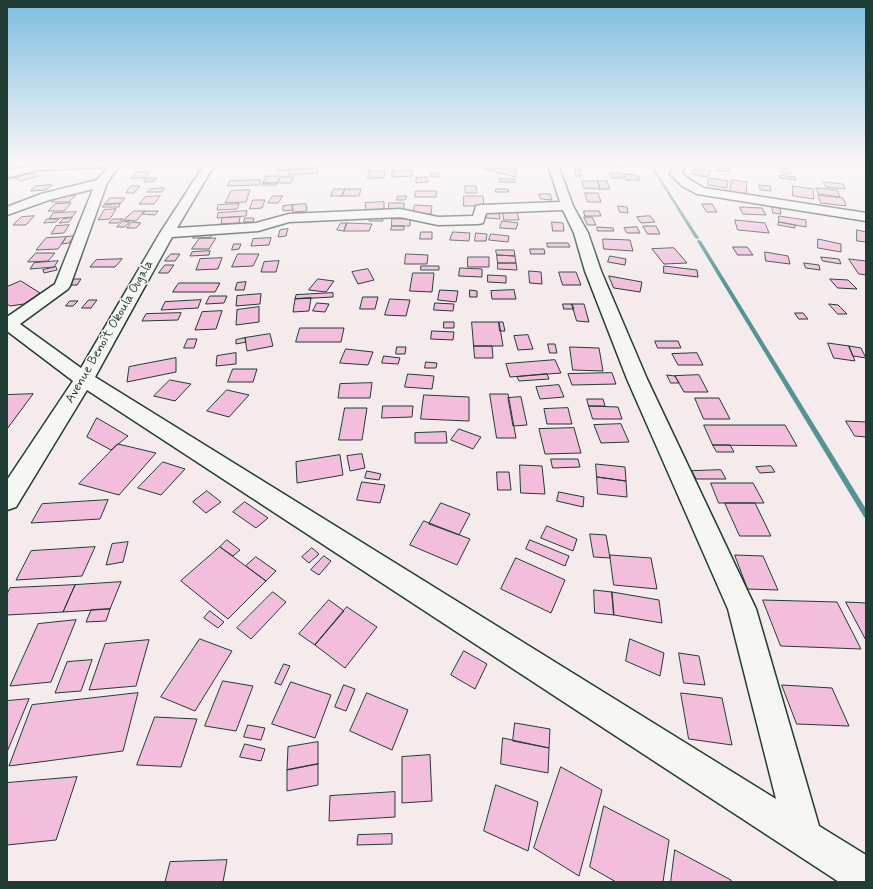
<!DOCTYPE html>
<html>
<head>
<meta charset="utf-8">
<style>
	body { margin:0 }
	#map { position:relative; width:873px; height:889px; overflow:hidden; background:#f5ebed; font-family:Mynerve,sans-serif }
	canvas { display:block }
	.frame { position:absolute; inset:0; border:8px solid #1f3d34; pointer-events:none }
</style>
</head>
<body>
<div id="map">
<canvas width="873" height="889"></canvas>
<div class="frame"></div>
</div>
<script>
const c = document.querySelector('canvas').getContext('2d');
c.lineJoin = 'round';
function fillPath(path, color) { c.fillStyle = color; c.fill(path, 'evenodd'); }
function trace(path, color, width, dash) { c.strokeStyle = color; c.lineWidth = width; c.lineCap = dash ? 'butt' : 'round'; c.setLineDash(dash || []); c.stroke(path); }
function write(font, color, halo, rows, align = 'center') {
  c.font = font + ' Mynerve,sans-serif'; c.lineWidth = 3; c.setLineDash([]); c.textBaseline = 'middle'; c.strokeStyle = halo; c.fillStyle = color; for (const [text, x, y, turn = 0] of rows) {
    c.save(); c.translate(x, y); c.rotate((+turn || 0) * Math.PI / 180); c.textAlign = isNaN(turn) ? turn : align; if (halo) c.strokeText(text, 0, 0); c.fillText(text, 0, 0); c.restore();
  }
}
fillPath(new Path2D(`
	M648,162h2l49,76 -1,1 -3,-1z
	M698,240l3,1 165,268v9l-2,-1 -167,-276z`), '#579394');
const building = new Path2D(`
	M7,162h11l3,1 -14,4z
	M239,162h24l-2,3 -25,1z
	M572,162h50l2,5 -51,-2z
	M318,164v4l-29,2v-4z
	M279,166h10v4l-11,1z
	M717,167l13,2 -1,3 -13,-2z
	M318,168v5l-30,2 1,-5z
	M484,168l33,1 -1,8 -33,-8z
	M696,168l15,3 -4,6 -15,-3z
	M782,168l8,1 1,5 -9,-1z
	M575,169h5l1,7h-5z
	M412,170l1,6 -21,1v-6z
	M369,171h16l-1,7h-16z
	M137,172h13l-5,6h-13z
	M32,173l7,3 -18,5 -6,-3z
	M431,173h8v4h-8z
	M610,173h11l2,5h-11z
	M624,174l13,1 3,5h-14z
	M780,175l15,2 1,3 -16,-2z
	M267,176h14l-4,7h-14z
	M280,177h14l-3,6h-14z
	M427,177l1,5 -12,1v-5z
	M146,178h11l-2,3 -11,1z
	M709,178l19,3 -1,7 -19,-3z
	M500,179h15v3h-15z
	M261,180l-2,5 -32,1 3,-5z
	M732,180l15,2 -1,13 -16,-2z
	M582,181h16l2,8 -16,-1z
	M598,181h9l3,8h-10z
	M824,182l19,2 2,5 -19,-2z
	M263,183h14l-1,2h-14z
	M52,185l-6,5 -16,1 6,-5z
	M759,185l11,1 1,5 -10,-1z
	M131,186h9l-6,7h-8z
	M465,186h11l1,7h-11z
	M793,186l20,3 1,10 -21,-3z
	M164,188l-2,4h-15l3,-3z
	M816,188l21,2 3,7 -21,-3z
	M334,189h11l-3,7h-11z
	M345,189h16l-2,7h-17z
	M496,189h12l1,3h-13z
	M250,190l-4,12 -21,1 6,-12z
	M416,191h21l-1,6h-21z
	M585,193h13l3,9h-13z
	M539,194h11l2,6 -11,-1z
	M59,195h17l-7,7h-17z
	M818,195l25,3 3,8 -25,-3z
	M160,196l-6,8h-15l6,-7z
	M273,196h10l-5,7h-10z
	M398,196h9l-2,4h-8z
	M464,196h19l1,10h-20z
	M110,198h15l-4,5 -16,1z
	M253,200h12l-3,8 -12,1z
	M384,202v7l-18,1 -1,-7z
	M71,203l-7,8h-16l7,-7z
	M389,203h15v6h-15z
	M120,204l-1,3h-17l2,-2z
	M239,204l-2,5 -20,1 1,-5z
	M306,204l1,7 -14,1 -1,-7z
	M702,204h10l5,8h-10z
	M292,205l1,5 -10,1v-5z
	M415,205l17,1 -1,8h-18z
	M618,206l9,1 1,6 -8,-1z
	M740,207l22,1 4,7 -23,-1z
	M772,207l8,1 1,6 -8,-1z
	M116,209l-6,10 -12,1 6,-10z
	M134,211h11l-9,10 -12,-1z
	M145,211h13l-3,4 -13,-1z
	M247,211l-1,5 -29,2 1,-5z
	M487,211h12l1,8 -13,-1z
	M503,211l14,1 2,8h-15z
	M584,211h15l2,5h-16z
	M76,212l-4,5 -23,2 4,-6z
	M34,216l-8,9h-13l8,-8z
	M382,216l1,5h-14v-4z
	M650,216l5,6 -14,1 -4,-6z
	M779,216l27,4v7l-27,-5z
	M240,217l-1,6 -18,1 1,-6z
	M584,217h8l4,8h-8z
	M72,218l-3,4 -10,1 4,-4z
	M245,218h9l-1,4h-9z
	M47,219h12l-3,3 -12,1z
	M113,219h10l-5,4h-9z
	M392,219h18v7h-18z
	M735,220l30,3 4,10 -31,-3z
	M123,221l7,1 -6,5h-7z
	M502,221l16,2 -2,6 -16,-1z
	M132,222l9,1 -5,5h-9z
	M552,222l11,1 1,8h-11z
	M779,222l16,3v3l-17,-3z
	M341,223h6l-3,8 -7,-1z
	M347,223l25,1 -3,7h-25z
	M69,225l-5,8 -13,1 5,-8z
	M392,226h12v4h-13z
	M643,226h13l4,8h-12z
	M597,227l16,1 1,3h-16z
	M637,227l3,6h-13l-3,-5z
	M288,229l-2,7 -8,1 2,-7z
	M857,230l9,2v10l-9,-1z
	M421,232h11v7h-12z
	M453,232l17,1 -1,8 -19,-1z
	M196,233h17l-3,5h-17z
	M476,233l11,1 -1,7h-11z
	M491,234l18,2 -1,6 -19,-2z
	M74,236l-5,7 -7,1 4,-7z
	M66,237l-8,12 -22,1 10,-12z
	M200,238h16l-7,11h-17z
	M271,238l-2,7 -18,1 2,-7z
	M603,239l27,1 3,11 -29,-2z
	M818,239l23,5v8l-23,-4z
	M547,243h21l2,4h-22z
	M234,244h7l-2,5 -7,1z
	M733,247h14l6,8h-15z
	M674,248l13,15 -23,1 -12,-15z
	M530,249h14l1,5h-14z
	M496,250h18l1,6 -18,-1z
	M210,251l-1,4 -19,1 2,-4z
	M765,252l23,4 2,8 -24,-3z
	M36,253h19l-7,8 -20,1z
	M171,254h9l-5,7h-10z
	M238,254h21l-6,12 -21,1z
	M406,254l22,1 -1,9h-22z
	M497,255l18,1 1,7h-18z
	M610,256l16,3 -1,6 -17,-3z
	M468,257h21v10h-21z
	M821,257l18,2 2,5 -18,-3z
	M222,258l-4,11 -22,1 4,-11z
	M122,259l-7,8h-25l6,-7z
	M849,259l17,2v14l-7,-1z
	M58,261l-4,6 -24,2 4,-6z
	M279,261l-3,11h-15l3,-10z
	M498,263h18l1,7 -19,-1z
	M804,263l15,2 1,5 -14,-2z
	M165,265h9l-6,8h-9z
	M421,266h18v4h-18z
	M664,266l33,4 1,7 -34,-4z
	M56,267l1,3 -13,3 -1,-3z
	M460,268l22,1v8l-23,-1z
	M368,269l6,11 -16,4 -6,-12z
	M529,271l12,1 1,12 -12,-1z
	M559,272h17l5,13h-18z
	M413,273h21l-2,19 -22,-1z
	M488,275l18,1v7l-18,-1z
	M609,276l33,6 -2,10 -26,-4z
	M73,279h8l-4,6h-8z
	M318,279l16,2 -8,11 -17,-2z
	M830,279l18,1 9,9 -19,-1z
	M21,281l19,12 -16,11 -14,2 -3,-2v-17z
	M246,282l-2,8h-9l2,-7z
	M179,283h41l-5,9h-42z
	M440,290l18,1 -2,11 -18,-2z
	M470,290l7,1v6h-7z
	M514,290l2,9h-24l-1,-8z
	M333,293v4l-38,2 1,-4z
	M261,294l-1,10 -24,2 1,-10z
	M210,296h17l-3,7 -18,1z
	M363,297h15l-3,12h-15z
	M311,298l-2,13 -16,1 2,-13z
	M390,299l20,1 -4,16 -21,-1z
	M89,300h8l-6,8h-9z
	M201,300l-3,8 -37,2 4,-8z
	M70,301h8l-5,5h-7z
	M317,303l12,1 -4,8 -12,-1z
	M435,303l19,1 -1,7 -19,-1z
	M563,304h9l2,5h-10z
	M572,304h12l5,18 -12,-1z
	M829,304l9,1 9,9h-9z
	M259,307v15l-23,3 1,-15z
	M222,311l-6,18 -21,1 7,-18z
	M181,313l-3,7 -36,1 4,-7z
	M795,313h8l5,6h-9z
	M444,322h10v6h-10z
	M472,322h27l4,24h-29z
	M499,322h4l2,9h-5z
	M300,328h44l-3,14h-45z
	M432,331l22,1 -1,8 -22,-1z
	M270,334l3,12 -26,5 -2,-13z
	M528,335l5,14 -15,1 -4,-14z
	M245,338l1,4 -10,2v-4z
	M188,339h9l-3,9h-10z
	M655,341h23l3,7h-23z
	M828,343l21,3 6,15 -21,-3z
	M548,344h7l2,9h-7z
	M474,346h18l1,12h-18z
	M849,346l12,2 5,10 -13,-2z
	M397,347h9l-1,7h-9z
	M570,347l29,1 4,23 -30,-1z
	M346,349l27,3 -5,13 -28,-2z
	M236,353v11l-20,2 1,-10z
	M697,353l6,12h-25l-6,-11z
	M384,356l16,2 -2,6 -16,-1z
	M176,358v14l-49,10 2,-15z
	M555,360l6,13 -51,4 -4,-13z
	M426,362l11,1 -1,5h-11z
	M233,369h24l-4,13h-25z
	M612,373l4,11 -44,1 -4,-11z
	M408,374l26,2 -2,13 -27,-2z
	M547,374l2,5 -30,2 -2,-4z
	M667,375l8,1 4,7h-8z
	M699,375l9,17h-24l-9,-16z
	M170,380l21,4 -16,17 -21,-5z
	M372,383l-2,15h-32l2,-14z
	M559,385l5,12 -24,2 -4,-12z
	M227,390l22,5 -20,22 -22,-6z
	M33,394l-26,35v-34z
	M490,394h18l8,44h-19z
	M424,395l45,2v24l-48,-2z
	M521,397l6,28 -14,1 -5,-28z
	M695,398h24l11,21h-26z
	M587,399h16l2,7h-16z
	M383,406h30l-1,11 -30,1z
	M589,406l29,1 4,12h-29z
	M345,408h22l-5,32h-23z
	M568,408l4,16h-25l-3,-15z
	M97,418l31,18 -17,14 -24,-13z
	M846,421l20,1v15l-11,-1z
	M621,424l8,18 -28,1 -7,-18z
	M704,425h81l12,21 -84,-1z
	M574,428l7,25 -36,1 -6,-25z
	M459,429l22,8 -8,12 -22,-9z
	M446,432l1,11h-32v-10z
	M118,444l38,9 -37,42 -40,-11z
	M713,445h17l4,7h-17z
	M362,454l3,14 -15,3 -3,-15z
	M340,455l3,20 -46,8 -1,-21z
	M551,459h27l2,8 -27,1z
	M163,462l22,7 -24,26 -23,-7z
	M596,464l29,3 1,14 -29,-4z
	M520,465l22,1 3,28 -24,-1z
	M771,466l4,6 -15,1 -4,-6z
	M721,470l5,9h-30l-4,-8z
	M367,471l14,3 -2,6 -14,-2z
	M497,472h12l2,18h-13z
	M597,477l29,4 1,16 -29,-3z
	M362,482l23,3 -5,18 -23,-3z
	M711,483h42l11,20h-45z
	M207,491l14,11 -15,11 -13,-11z
	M559,492l25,5 -1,10 -26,-6z
	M108,500l-8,19 -69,4 11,-19z
	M245,502l23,16 -12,10 -23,-16z
	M441,503l29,11 -11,21 -30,-11z
	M725,503h30l16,33h-31z
	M424,521l46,18 -13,26 -47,-20z
	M547,526l30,13 -4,12 -32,-13z
	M590,534l16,1 4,23 -16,-1z
	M227,540l13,10 -7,6 -13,-9z
	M530,540l39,16 -4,10 -39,-17z
	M128,542l-5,20 -17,3 6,-21z
	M95,547l-13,29 -66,4 15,-29z
	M220,547l46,34 -38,38 -47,-38z
	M312,548l7,6 -10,9 -7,-6z
	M610,555l41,3 6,31 -43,-4z
	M735,555l28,1 15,34 -30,-1z
	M324,556l7,5 -12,14 -8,-5z
	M256,557l20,14 -10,10 -20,-15z
	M516,558l49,22 -14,33 -50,-24z
	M121,582l-11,27 -47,3 12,-27z
	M75,585l-12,27 -56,3v-21l3,-6z
	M594,590l18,2 2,23 -19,-2z
	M273,592l13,10 -35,37 -14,-11z
	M612,592l47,8 3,23 -48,-8z
	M329,600l15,11 -29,34 -16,-11z
	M763,600l74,2 24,47 -80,-3z
	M846,602l20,1v37z
	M347,607l30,20 -32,41 -30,-23z
	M110,609l-4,12 -20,1 5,-12z
	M210,611l14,11 -6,6 -14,-10z
	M76,620l-25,62 -41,4 28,-62z
	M200,639l32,12 -37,60 -34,-14z
	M630,639l34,14 -4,23 -34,-15z
	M149,640l-13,46 -47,4 16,-46z
	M464,651l23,13 -12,25 -24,-14z
	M679,653l20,3 6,29 -21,-2z
	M92,660l-11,31 -26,2 12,-31z
	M284,664l6,2 -9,19 -6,-2z
	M223,681l30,5 -17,45 -31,-5z
	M291,682l40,13 -16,43 -43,-14z
	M344,685l11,4 -9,22 -11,-4z
	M782,685l50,3 17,38 -52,-2z
	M138,693l-15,58 -114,15 23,-61z
	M367,693l41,17 -16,40 -42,-19z
	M681,693l41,5 10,47 -43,-6z
	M29,699l-22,53v-51z
	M155,717l42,2 -16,48 -44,-2z
	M515,723l35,6 -1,19 -36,-7z
	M248,725l17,3 -4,12 -17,-3z
	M503,738l46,10 -1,25 -47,-9z
	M318,742v22l-31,6 1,-23z
	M245,744l20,5 -4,12 -21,-4z
	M430,755l2,46 -30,2v-46z
	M318,764v21l-31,6v-21z
	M561,767l41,23 -23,86 -45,-28z
	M77,777l-21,63 -49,5v-62z
	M496,785l42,17 -10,49 -44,-20z
	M395,792v25l-66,4 1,-25z
	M604,806l65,34 -6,42h-47l-26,-15z
	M392,834v10l-35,1 1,-10z
	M675,850l56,30v2h-60z
	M227,860l-4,22h-58l5,-20z`);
fillPath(building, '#f2bedb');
trace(building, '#1f3d34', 1);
const minor = new Path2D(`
	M74,162h48l-15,21 -37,103 -2,3 -48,35 61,44 79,-135 46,-71h10l-39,66 79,-5 33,-9 111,-5 38,8 35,-1 3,-10 5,-1 79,-3 -13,-40h10l16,44 15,27 13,38 46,108 109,230 63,217 47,29v27h-27l-752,-492 -71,117 -9,3v-30l66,-99 -66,-50v-14l48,-33 38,-95 -44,11 -42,15v-8l34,-13 56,-14 11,-13 -71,3 -30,8v-7l30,-7zM563,210l11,23 11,38 42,108 101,230 48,190 -681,-422 77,-140 86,-6 31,-9 111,-5 38,8 40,-1 5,-1 3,-10z
	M676,162h10l-4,11 8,7 14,8 162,25v8l-169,-27 -15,-8 -12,-12z`);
trace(minor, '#1f3d34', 3);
fillPath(minor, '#f6f6f2');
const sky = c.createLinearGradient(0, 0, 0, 286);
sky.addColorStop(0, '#7dbee0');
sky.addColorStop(0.57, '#faf6f7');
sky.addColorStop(1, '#faf6f700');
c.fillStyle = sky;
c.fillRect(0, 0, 873, 286);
write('13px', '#1f3d34', '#f6f6f2', [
	["Avenue Benoît Okoula Ougala",110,332,-60]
]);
</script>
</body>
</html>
